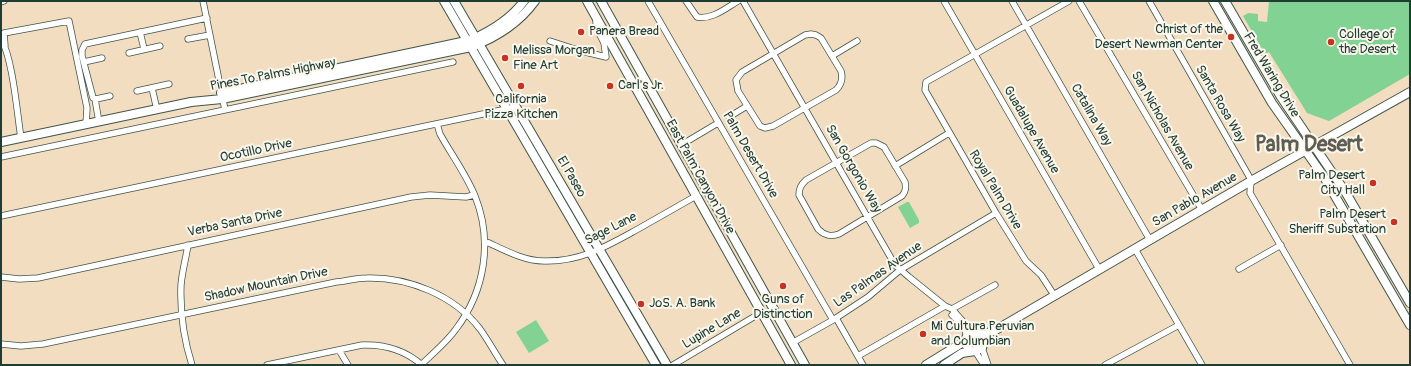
<!DOCTYPE html>
<html>
<head>
<meta charset="utf-8">
<style>
	body { margin:0 }
	#map { position:relative; width:1411px; height:366px; overflow:hidden; background:#f2ddc0; font-family:Pangolin,sans-serif }
	canvas { display:block }
	.frame { position:absolute; inset:0; border:2px solid #1f3d34; pointer-events:none }
</style>
</head>
<body>
<div id="map">
<canvas width="1411" height="366"></canvas>
<div class="frame"></div>
</div>
<script>
const c = document.querySelector('canvas').getContext('2d');
c.lineJoin = 'round';
function fillPath(path, color) { c.fillStyle = color; c.fill(path, 'evenodd'); }
function trace(path, color, width, dash) { c.strokeStyle = color; c.lineWidth = width; c.lineCap = dash ? 'butt' : 'round'; c.setLineDash(dash || []); c.stroke(path); }
function write(font, color, halo, rows, align = 'center') {
  c.font = font + ' Pangolin,sans-serif'; c.lineWidth = 4; c.setLineDash([]); c.textBaseline = 'middle'; c.strokeStyle = halo; c.fillStyle = color; for (const [text, x, y, turn = 0] of rows) {
    c.save(); c.translate(x, y); c.rotate((+turn || 0) * Math.PI / 180); c.textAlign = isNaN(turn) ? turn : align; if (halo) c.strokeText(text, 0, 0); c.fillText(text, 0, 0); c.restore();
  }
}
fillPath(new Path2D(`
	M1269,1h141v73l-81,47 -22,-8 -38,-61 -4,2 -22,-38 5,-3 10,1v7l9,1z
	M907,202h2l10,18v3l-9,5 -12,-21z
	M536,320l13,21 -20,12 -13,-21z`), '#81d293');
const street = new Path2D(`
	M203,1l22,109
	M648,1l185,319
	M686,1l11,16c15,3 29,-9 41,-16
	M743,1l152,264 14,12 36,29 7,3 16,18 9,6
	M944,1l155,268
	M1012,1l138,239
	M1079,1l123,209
	M1149,1l101,177 1,3 -1,12 100,172
	M1,2l3,-1
	M140,32l4,17
	M811,34l5,1 5,3 20,33c2,7 1,13 -5,19l-63,36 -8,2 -5,-2 -22,-35 -2,-11 6,-8 63,-37z
	M1,39c12,20 16,74 20,99
	M188,39l22,-4
	M550,41l31,10 25,6 -2,-14 -8,-16v-9
	M5,46l-1,-13 65,-12 18,87 -1,17
	M129,53l31,-7
	M832,56l25,-15
	M84,62l18,-4
	M152,88l5,22
	M137,91l32,-7
	M110,96l-14,3 -3,-1 -11,-42v-6l3,-6 122,-26
	M95,99l4,23
	M729,117l18,-11
	M871,143h5l8,4 21,35c1,6 1,9 -3,14l-63,38c-8,3 -14,2 -21,-5l-19,-34c0,-7 2,-10 7,-15z
	M681,145l37,-22
	M1,157l452,-95
	M895,166l54,-33
	M1,216l515,-109
	M485,242l4,1c17,8 36,18 55,18 37,1 63,-15 94,-32 19,-11 39,-22 58,-33
	M188,245c-2,13 -6,27 -7,40 -1,26 3,55 11,80
	M1135,249l67,116
	M1239,269l42,-24
	M1,277l18,2 19,-1 373,-81 19,-2 36,2 8,-2
	M1054,295l-13,-20 -15,-14 -30,-48 -71,-123 1,-8 143,-81
	M952,309l43,-24
	M952,315l12,13 3,8
	M836,318l27,47
	M792,343l41,-23 35,-23 32,-27 96,-57
	M1,344l20,2 22,-2 293,-62c10,-1 21,-4 31,-4 41,-1 87,17 113,51 8,11 15,24 23,36
	M982,348l6,17
	M339,350l9,15
	M975,351l9,14
	M858,356l87,-50
	M422,364c11,-11 25,-22 34,-35 29,-38 37,-88 19,-133 -9,-22 -24,-42 -35,-62l-3,-10
	M267,365l95,-20c23,-1 43,5 60,20
	M673,365l89,-53
	M1105,365l74,-40`);
const secondary = new Path2D(`
	M444,1l212,364
	M454,1l213,364
	M1213,1l59,102 52,74 86,148
	M1225,1l56,96 65,96 64,110
	M980,335l14,-4 257,-150 159,-89
	M926,365l39,-24
	M944,365l18,-12 13,-2 7,-3c7,-19 -20,-19 -16,-4 1,3 2,5 6,7`);
const primary = new Path2D(`
	M587,1l204,364
	M601,1l204,364
	M221,93l250,-53c20,-9 40,-21 53,-39
	M1,142l190,-40 31,-3 249,-52c24,-9 48,-24 64,-46`);
trace(street, '#3f5549', 7);
trace(secondary, '#3f5549', 10);
trace(primary, '#3f5549', 10);
trace(street, '#fff', 5.5);
trace(secondary, '#fff', 8);
trace(primary, '#fff', 8);
for (const [x, y, r, color] of [
	[581,32,4,"#c8321e"],
	[1231,37,4,"#c8321e"],
	[1331,42,4,"#c8321e"],
	[505,58,4,"#c8321e"],
	[521,86,4,"#c8321e"],
	[610,86,4,"#c8321e"],
	[1373,183,4,"#c8321e"],
	[1394,222,4,"#c8321e"],
	[783,286,4,"#c8321e"],
	[641,304,4,"#c8321e"],
	[923,334,4,"#c8321e"]
]) { const dot = new Path2D(); dot.arc(x, y, r, 0, 2 * Math.PI); c.fillStyle = color; c.fill(dot); trace(dot, '#fbf7ec', 1.5); }
write('13px', '#1f3d34', '#fbf7ec', [
	["Christ of the",1223,30,"right"],
	["Desert Newman Center",1223,45,"right"],
	["Panera Bread",589,32],
	["College of",1339,35],
	["the Desert",1339,50],
	["Melissa Morgan",513,51],
	["Fine Art",513,66],
	["Carl's Jr.",618,86],
	["California",521,100,"center"],
	["Pizza Kitchen",521,115,"center"],
	["Palm Desert",1365,176,"right"],
	["City Hall",1365,191,"right"],
	["Palm Desert",1386,215,"right"],
	["Sheriff Substation",1386,230,"right"],
	["Guns of",783,300,"center"],
	["Distinction",783,315,"center"],
	["JoS. A. Bank",649,304],
	["Mi Cultura Peruvian",931,327],
	["and Columbian",931,342]
], 'left');
write('13px', '#1f3d34', '#fbf7ec', [
	["Pines To Palms Highway",273,75,-11],
	["Fred Waring Drive",1271,75,59],
	["Santa Rosa Way",1220,104,60],
	["Catalina Way",1091,115,60],
	["San Nicholas Avenue",1162,121,60],
	["Guadalupe Avenue",1031,130,60],
	["Ocotillo Drive",256,151,-12],
	["Palm Desert Drive",750,155,60],
	["San Gorgonio Way",853,169,60],
	["El Paseo",571,177,60],
	["East Palm Canyon Drive",700,177,61],
	["Royal Palm Drive",995,190,59],
	["San Pablo Avenue",1195,200,-30],
	["Verba Santa Drive",235,223,-12],
	["Sage Lane",611,229,-27],
	["Las Palmas Avenue",878,275,-35],
	["Shadow Mountain Drive",266,285,-12],
	["Lupine Lane",712,329,-31]
]);
write('bold 21px', '#5d5d54', '#fbf7ec', [
	["Palm Desert",1309,146]
]);
</script>
</body>
</html>
